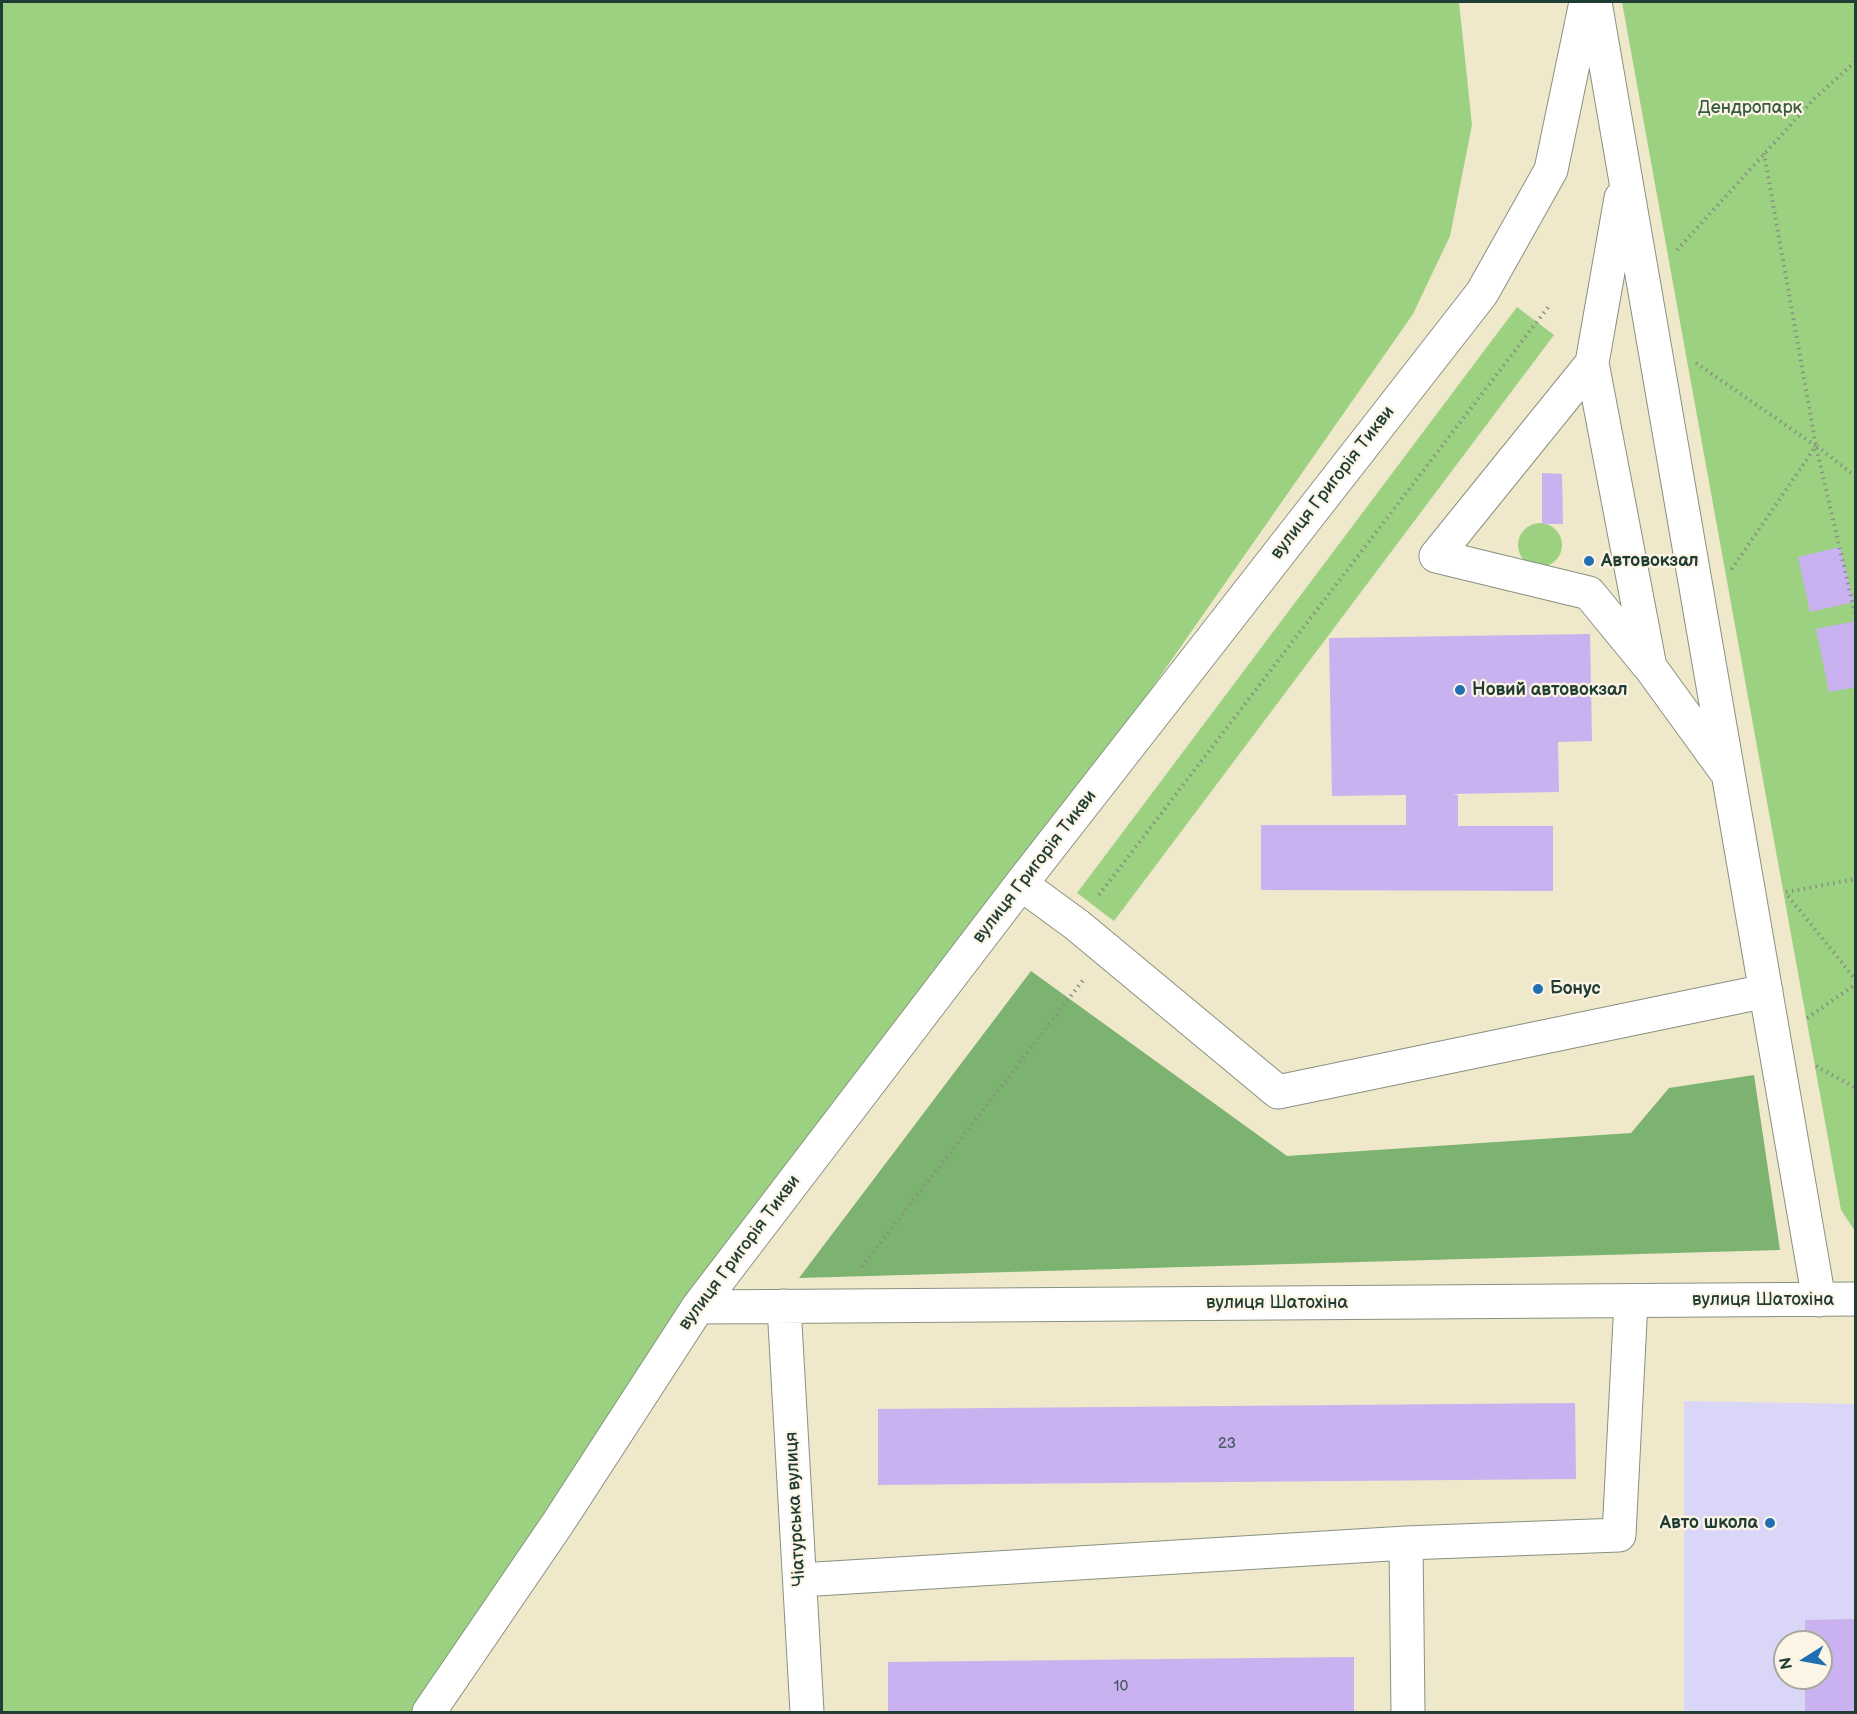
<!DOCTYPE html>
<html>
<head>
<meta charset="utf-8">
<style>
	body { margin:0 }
	#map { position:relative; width:1857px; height:1714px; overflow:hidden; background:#efe8cb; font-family:"Balsamiq Sans",sans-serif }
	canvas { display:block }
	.frame { position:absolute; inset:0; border:3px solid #1f3d34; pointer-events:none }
	.north { position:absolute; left:1773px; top:1630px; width:60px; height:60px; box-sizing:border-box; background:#fcf5e5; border:2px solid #a4ab9e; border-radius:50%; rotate:259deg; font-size:16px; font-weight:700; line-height:24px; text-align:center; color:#1f3d34 }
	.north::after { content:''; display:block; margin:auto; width:21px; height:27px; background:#1f6fb2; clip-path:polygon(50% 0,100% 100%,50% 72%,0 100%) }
</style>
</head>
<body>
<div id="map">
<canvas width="1857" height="1714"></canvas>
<div class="frame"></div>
<div class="north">N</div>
</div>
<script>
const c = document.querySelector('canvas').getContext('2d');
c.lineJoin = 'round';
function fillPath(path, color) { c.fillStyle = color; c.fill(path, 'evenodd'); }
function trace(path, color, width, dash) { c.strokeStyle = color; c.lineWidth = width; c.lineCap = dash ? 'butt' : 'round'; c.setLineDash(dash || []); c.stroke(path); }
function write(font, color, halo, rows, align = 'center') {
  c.font = font + ' "Balsamiq Sans",sans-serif'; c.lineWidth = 4.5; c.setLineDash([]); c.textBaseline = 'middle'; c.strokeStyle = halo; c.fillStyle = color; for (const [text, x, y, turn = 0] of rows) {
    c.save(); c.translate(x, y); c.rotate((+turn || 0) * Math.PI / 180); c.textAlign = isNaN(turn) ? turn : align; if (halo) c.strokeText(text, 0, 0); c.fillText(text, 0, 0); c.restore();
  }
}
fillPath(new Path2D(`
	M1684,1401l171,3v308h-171zM1785,1642h36v36h-36z`), '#dad6f7');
fillPath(new Path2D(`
	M2,2h1457l13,123 -22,111 -37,78 -976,1398h-435z
	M1622,2h233v1229l-14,-21z
	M1517,307l37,28 -440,586 -37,-28z
	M1518 545a22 22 0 1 1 44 0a22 22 0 1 1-44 0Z`), '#9cd182');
fillPath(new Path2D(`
	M1031,971l256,185 344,-23 38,-45 85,-13 26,175 -981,28z`), '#7db370');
fillPath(new Path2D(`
	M1542,473l20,1 1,50h-21z
	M1840,547l14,55 -44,10 -12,-55z
	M1856,621v66l-27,5 -13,-63z
	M1590,634l2,107 -34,1 1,50 -107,2 6,1v31h95v65l-292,-1v-65h145v-30l-74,1 -3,-158z
	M1575,1403l1,76 -698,6v-76z
	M1856,1619v93h-51v-34h16v-36h-16v-22z
	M1354,1657v55h-466v-50z`), '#c9b2ef');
const minor = new Path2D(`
	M1595,2l224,1298
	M1621,198l-29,165 58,304 74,102
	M1592,363l-156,193 153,37 59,72
	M1021,884l56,41 201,167 488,-101
	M784,1306l23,406
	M698,1307l1158,-8
	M1406,1543l2,169
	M800,1580l606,-37 213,-8 12,-234
	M429,1712l129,-189 140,-216 323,-423 461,-591 69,-123 35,-168`);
trace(minor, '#879280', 35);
trace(new Path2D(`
	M1764,153l52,293 40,172
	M1677,250l138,-152 41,-37
	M1696,363l120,83 -85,124
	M1817,446l39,31
	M1786,892l70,-13
	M1099,895l450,-589
	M1788,896l68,84
	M1807,1018l49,-34
	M1816,1066l40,22
	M862,1267l222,-288`), '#879280', 4, [1.5, 4.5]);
trace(minor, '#fff', 33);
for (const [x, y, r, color] of [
	[1589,561,6,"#1f6fb2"],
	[1460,690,6,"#1f6fb2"],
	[1538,989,6,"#1f6fb2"],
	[1770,1523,6,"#1f6fb2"]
]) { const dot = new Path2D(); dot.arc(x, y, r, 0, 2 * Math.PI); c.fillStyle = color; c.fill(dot); trace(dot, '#fcf5e5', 2); }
write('15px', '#4a5a63', null, [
	["23",1227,1444],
	["10",1121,1687]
]);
write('18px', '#385b44', '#fcf5e5', [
	["Дендропарк",1750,108]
]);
write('18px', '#1f3d34', '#fcf5e5', [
	["вулиця Григорія Тикви",1333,483,-52],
	["вулиця Григорія Тикви",1035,867,-52],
	["вулиця Григорія Тикви",740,1253,-53],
	["вулиця Шатохіна",1763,1300],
	["вулиця Шатохіна",1277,1303],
	["Чіатурська вулиця",796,1509,-93]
]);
write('bold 18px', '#1f3d34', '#fcf5e5', [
	["Автовокзал",1601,561],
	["Новий автовокзал",1472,690],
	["Бонус",1550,989],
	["Авто школа",1758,1523,"right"]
], 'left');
</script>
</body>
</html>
